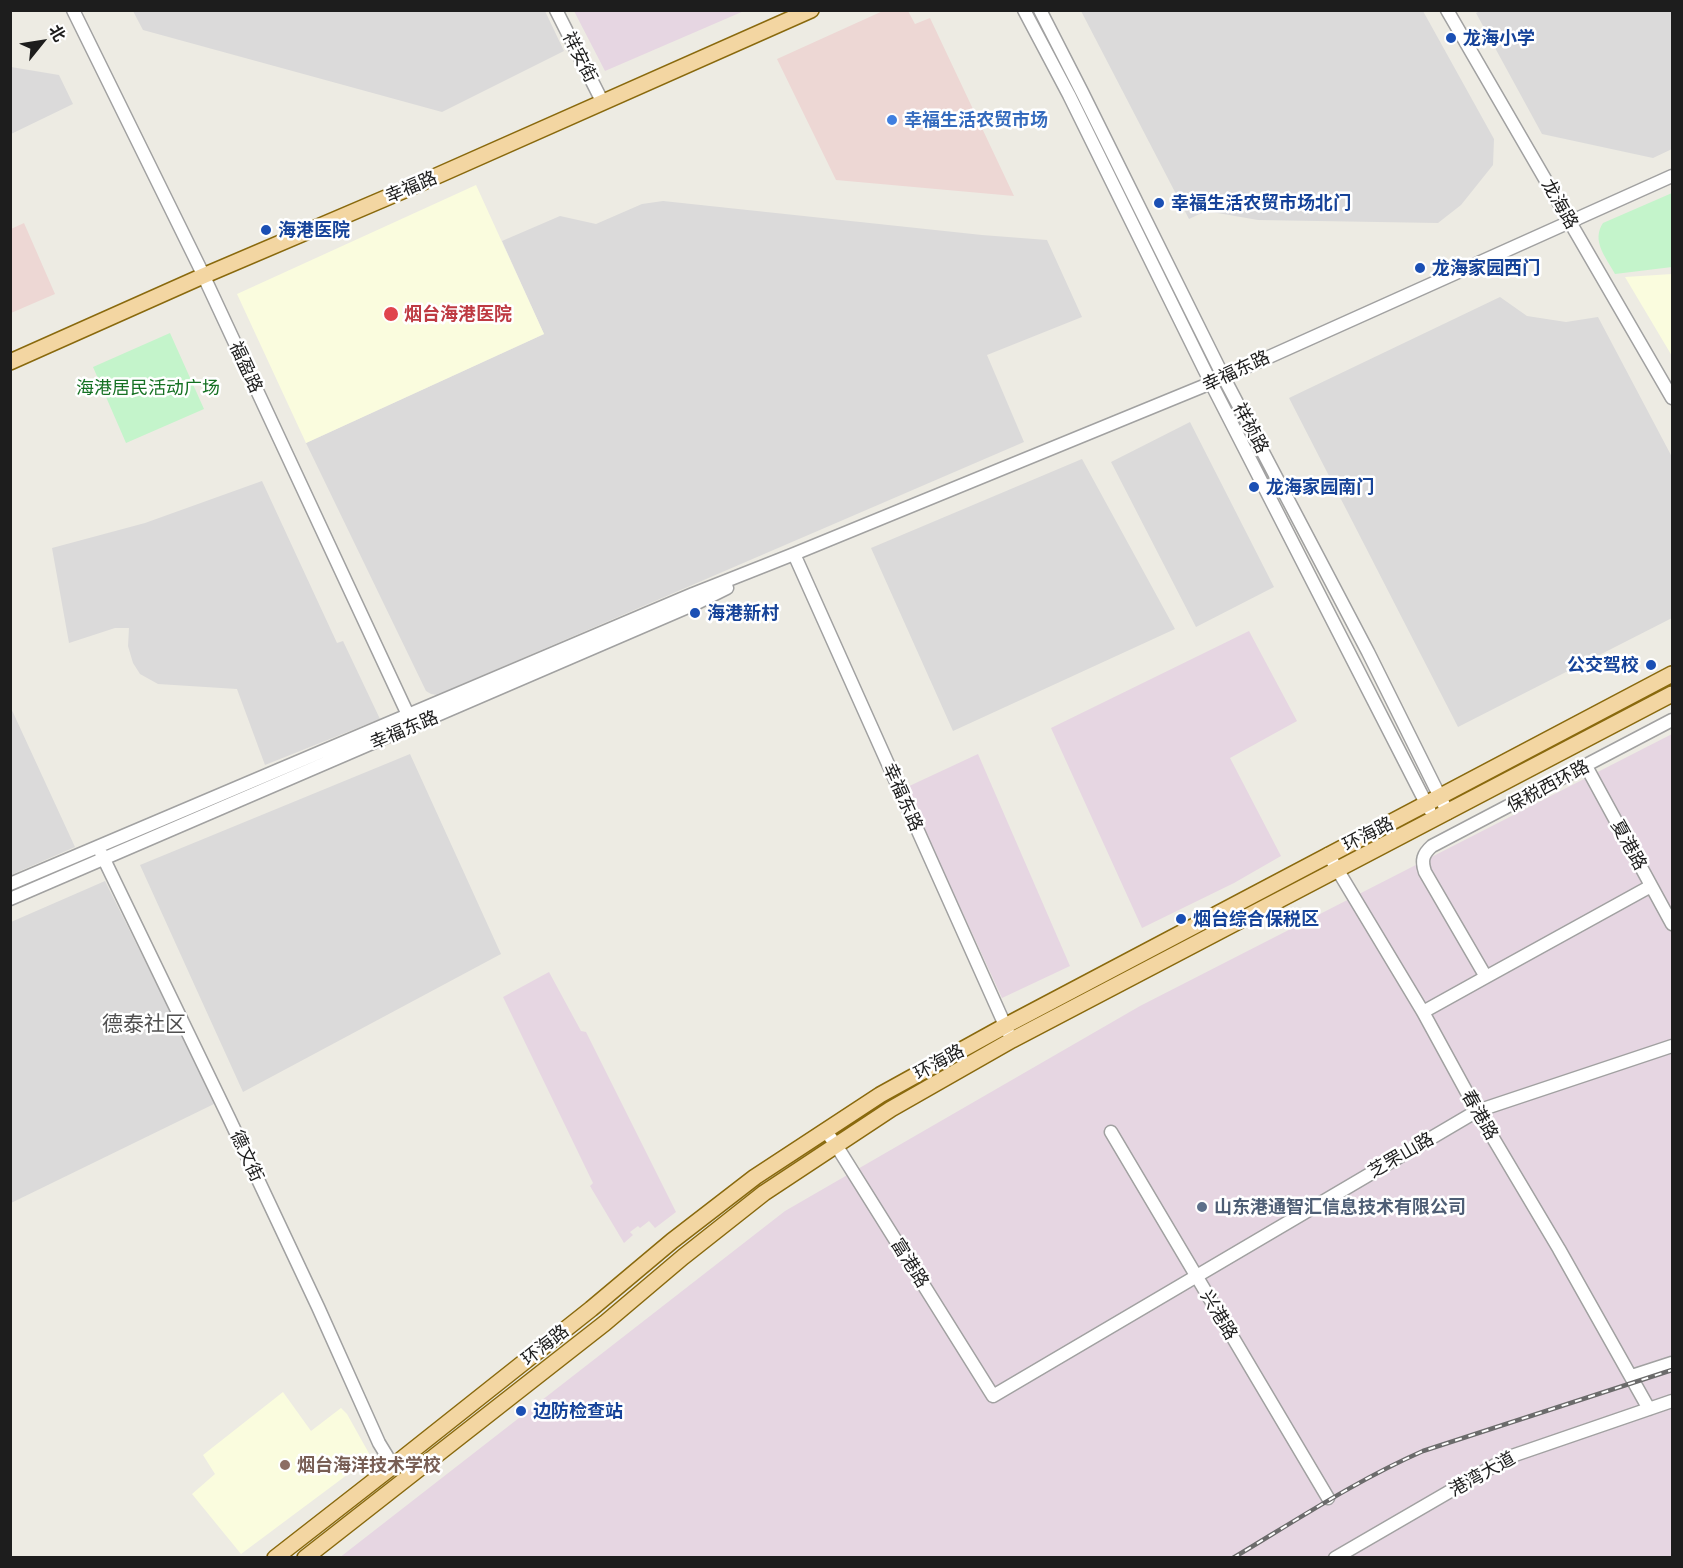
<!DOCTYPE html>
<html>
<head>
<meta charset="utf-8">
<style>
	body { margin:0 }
	#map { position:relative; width:1683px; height:1568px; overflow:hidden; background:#edebe3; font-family:Barlow,"Noto Sans SC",sans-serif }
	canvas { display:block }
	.frame { position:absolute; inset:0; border:12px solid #1d1d1d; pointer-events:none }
	.north { position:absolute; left:12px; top:12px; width:60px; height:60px; -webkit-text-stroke:4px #fff; paint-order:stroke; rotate:60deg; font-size:16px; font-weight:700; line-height:24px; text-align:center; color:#1d1d1d }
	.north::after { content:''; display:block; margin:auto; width:21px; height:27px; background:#1d1d1d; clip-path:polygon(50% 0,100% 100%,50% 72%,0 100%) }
</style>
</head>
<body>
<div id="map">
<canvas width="1683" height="1568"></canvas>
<div class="frame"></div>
<div class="north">北</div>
</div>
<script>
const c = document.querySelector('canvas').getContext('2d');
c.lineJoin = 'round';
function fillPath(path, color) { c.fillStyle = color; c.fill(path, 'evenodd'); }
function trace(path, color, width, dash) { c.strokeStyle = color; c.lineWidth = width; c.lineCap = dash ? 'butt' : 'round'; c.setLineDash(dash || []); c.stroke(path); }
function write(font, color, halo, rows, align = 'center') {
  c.font = font + ' Barlow,"Noto Sans SC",sans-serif'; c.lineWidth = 5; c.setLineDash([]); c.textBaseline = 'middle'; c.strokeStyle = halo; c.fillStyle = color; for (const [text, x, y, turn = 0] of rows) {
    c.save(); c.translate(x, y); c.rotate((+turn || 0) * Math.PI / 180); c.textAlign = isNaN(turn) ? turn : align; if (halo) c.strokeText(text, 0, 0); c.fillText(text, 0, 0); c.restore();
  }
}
fillPath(new Path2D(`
	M133,11h412l19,40 -122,61 -299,-82z
	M1081,11h342l71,128 -1,26 -32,40 -23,18 -180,-3 -52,-9 -17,8z
	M1480,11h192v138l-19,9 -111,-24 -66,-121z
	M11,67l48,8 14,29 -62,30z
	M663,201l319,34 65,5 35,77 -95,38 37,87 -587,253 -6,-1 -5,-3 -120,-248 238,-109 -42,-93 58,-25 36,8 46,-20z
	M1500,297l27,19 39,6 32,-5 74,140v161l-214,109 -169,-329z
	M1190,422l84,165 -78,40 -85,-165z
	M1082,459l93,170 -222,102 -82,-183z
	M262,481l75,162 6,-2 37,78 -115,46 -28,-76 -79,-5 -18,-10 -7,-11 -5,-17 1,-18h-14l-46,15 -17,-95 93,-25z
	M10,706l65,141 -64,28h-1z
	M410,754l91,200 -258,138 -103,-227z
	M105,881l111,222 -205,100v-281z`), '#dbdada');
fillPath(new Path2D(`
	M885,10l23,1 7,13 15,-6 84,178 -178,-16 -59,-121z
	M24,223l31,71 -44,19v-84z`), '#edd7d4');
fillPath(new Path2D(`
	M574,11h170l-139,60z
	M1249,631l48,90 -67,37 51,98 -47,27 -92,45 -91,-200z
	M1672,734v823l-1333,1 446,-347 355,-205z
	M978,754l92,212 -68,32 -97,-210z
	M549,972l32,59 5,1 90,180 -21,16 -6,-7 -9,7 -2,-2 -8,6 3,3 -9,8 -34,-57 3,-3 -90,-186z`), '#e6d6e2');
fillPath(new Path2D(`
	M476,185l68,149 -238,109 -69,-149z
	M1672,274v82l-47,-79z
	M283,1392l28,39 30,-23 6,6 24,43 -130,97 -49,-60 23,-20 -12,-19z`), '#fafcde');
fillPath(new Path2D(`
	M1672,193v74l-57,7c-9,-17 -24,-33 -12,-51z
	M170,333l34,76 -78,34 -33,-76z`), '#c4f4cb');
const minor = new Path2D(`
	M73,10l126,256 211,453
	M556,10l47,93
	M1024,10l45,85 142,288 218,426
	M1040,10l42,82 141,284 145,276 80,161
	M1447,10l225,388
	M794,554l214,478
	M1586,766l86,158
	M101,853l128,265 89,189 61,136 14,23
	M1328,854l95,158 54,99 82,138 90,160
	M10,884l683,-290 101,-40 417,-171 461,-207
	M10,899l687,-296 30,-15
	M1486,977l165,-91
	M1423,1012l63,-35 -61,-105c-4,-12 -2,-18 7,-26l240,-126
	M825,1130l11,15 157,251 484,-285 195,-65
	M1111,1132l217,366
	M1632,1376l40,-13
	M1335,1558l174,-101 163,-56`);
const major = new Path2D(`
	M10,362l193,-86 211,-90 397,-176
	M275,1558l118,-92 198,-157 81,-68 83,-64 125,-82 125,-69 667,-352
	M305,1558l300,-235 78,-66 81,-64 127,-84 121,-69 660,-346`);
trace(minor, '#a1a1a1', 15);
trace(major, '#89690d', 18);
trace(minor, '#fff', 12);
trace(major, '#f3d6a2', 15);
const rail = new Path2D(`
	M1233,1558c62,-37 124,-78 190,-107l249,-81`);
trace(rail, '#6b6b6b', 4.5);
trace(rail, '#fff', 2, [7]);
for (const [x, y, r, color] of [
	[1451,38,6,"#1a4fb4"],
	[892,120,6,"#3f7fe0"],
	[1159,203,6,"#1a4fb4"],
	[266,230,6,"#1a4fb4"],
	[1420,268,6,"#1a4fb4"],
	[391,314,8,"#e0444e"],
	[1254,487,6,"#1a4fb4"],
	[695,613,6,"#1a4fb4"],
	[1651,665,6,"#1a4fb4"],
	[1181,919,6,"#1a4fb4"],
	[1202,1207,6,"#5c6f8a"],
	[521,1411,6,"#1a4fb4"],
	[285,1465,6,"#8d6e63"]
]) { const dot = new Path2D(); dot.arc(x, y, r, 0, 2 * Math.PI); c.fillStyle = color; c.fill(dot); trace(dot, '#fff', 2); }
write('bold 18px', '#164399', '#fff', [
	["龙海小学",1463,38],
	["幸福生活农贸市场北门",1171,203],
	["海港医院",278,230],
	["龙海家园西门",1432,268],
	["龙海家园南门",1266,487],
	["海港新村",707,613],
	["公交驾校",1639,665,"right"],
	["烟台综合保税区",1193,919],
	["边防检查站",533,1411]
], 'left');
write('18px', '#1d1d1d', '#fff', [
	["祥安街",580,57,63],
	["幸福路",411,187,-23],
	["龙海路",1560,204,60],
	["福盈路",246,367,65],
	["幸福东路",1236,371,-25],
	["祥祯路",1251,428,62],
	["幸福东路",404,730,-23],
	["保税西环路",1548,786,-28],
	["幸福东路",903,797,66],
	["环海路",1368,834,-27],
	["夏港路",1629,845,61],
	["环海路",939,1062,-29],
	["春港路",1480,1115,60],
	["芝罘山路",1401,1155,-30],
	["德文街",247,1156,65],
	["富港路",910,1263,58],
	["兴港路",1219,1315,59],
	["环海路",545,1345,-38],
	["港湾大道",1482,1474,-29]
]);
write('bold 18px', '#366cbe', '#fff', [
	["幸福生活农贸市场",904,120]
], 'left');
write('bold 18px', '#be3a42', '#fff', [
	["烟台海港医院",404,314]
], 'left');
write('18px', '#157123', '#fff', [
	["海港居民活动广场",148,388]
]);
write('bold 18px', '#4e5e75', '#fff', [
	["山东港通智汇信息技术有限公司",1214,1207]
], 'left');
write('bold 18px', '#785e54', '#fff', [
	["烟台海洋技术学校",297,1465]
], 'left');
write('21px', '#505050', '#fff', [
	["德泰社区",144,1024]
]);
</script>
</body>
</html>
